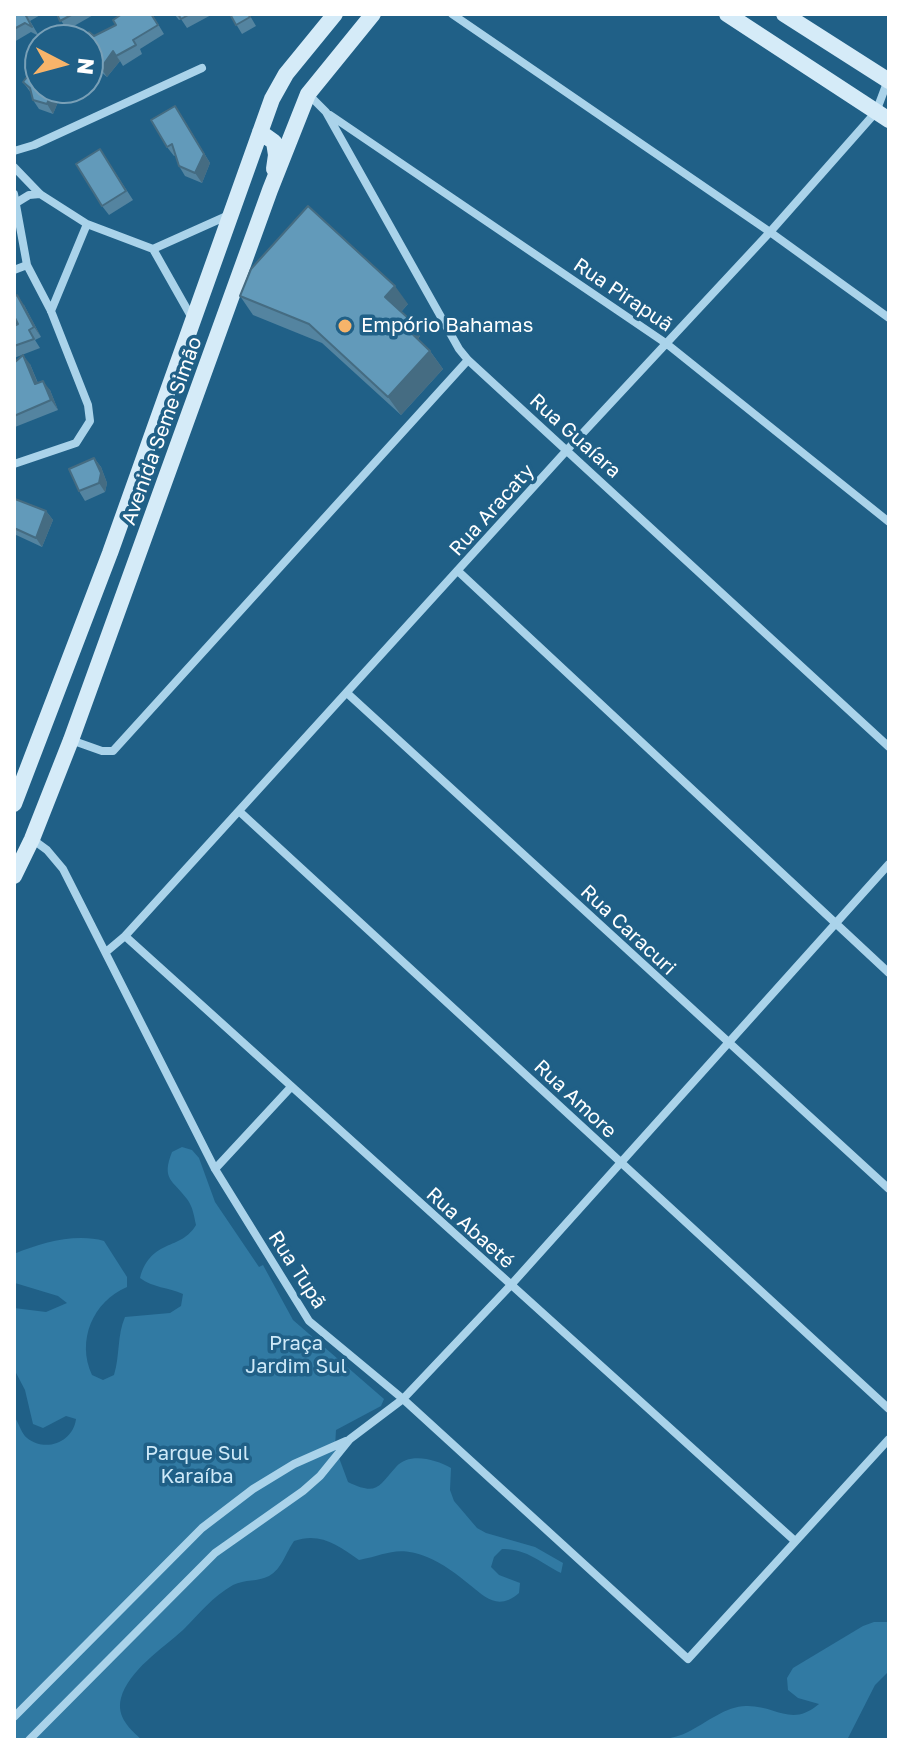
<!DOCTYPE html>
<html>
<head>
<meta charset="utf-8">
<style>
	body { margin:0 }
	#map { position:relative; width:903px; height:1754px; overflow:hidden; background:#206087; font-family:"Golos Text",sans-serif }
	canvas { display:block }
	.frame { position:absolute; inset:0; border:16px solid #fff; pointer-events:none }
	.north { position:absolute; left:24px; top:24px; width:80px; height:80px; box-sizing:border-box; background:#206087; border:2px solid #79a0b7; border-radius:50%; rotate:96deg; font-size:22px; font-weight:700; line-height:32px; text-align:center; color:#fff }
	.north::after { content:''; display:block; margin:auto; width:28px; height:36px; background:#f7b46a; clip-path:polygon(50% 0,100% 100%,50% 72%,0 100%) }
</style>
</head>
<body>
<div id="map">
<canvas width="903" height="1754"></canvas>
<div class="frame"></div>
<div class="north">N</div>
</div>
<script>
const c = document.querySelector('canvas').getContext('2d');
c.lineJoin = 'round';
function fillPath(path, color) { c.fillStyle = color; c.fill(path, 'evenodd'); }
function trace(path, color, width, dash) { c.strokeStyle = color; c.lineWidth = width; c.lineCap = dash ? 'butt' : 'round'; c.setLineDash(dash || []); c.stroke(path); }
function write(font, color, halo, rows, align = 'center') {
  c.font = font + ' "Golos Text",sans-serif'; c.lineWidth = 7; c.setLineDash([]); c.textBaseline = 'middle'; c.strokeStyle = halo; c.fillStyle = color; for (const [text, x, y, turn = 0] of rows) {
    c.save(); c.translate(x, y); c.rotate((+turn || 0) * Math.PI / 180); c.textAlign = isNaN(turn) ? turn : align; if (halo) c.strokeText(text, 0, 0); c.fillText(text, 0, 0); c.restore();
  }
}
fillPath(new Path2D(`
	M182,1147l10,3 7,8 16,44 44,65 4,-2 30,55 91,79 -3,7 -45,24 -1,17 13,35c29,14 30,5 48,-15 13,-15 39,-8 55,1l-1,22 4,11 23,27 9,5 49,14 28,16 -2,10c-20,-10 -35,-25 -59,-24l-8,8 -3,10 8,8 21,8 -1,10c-20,17 -32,6 -49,-8 -12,-10 -28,-22 -43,-28 -31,-12 -40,-2 -68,3 -21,-15 -39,-28 -65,-19 -8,11 -12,28 -25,35 -11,6 -24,3 -36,9 -21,12 -33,28 -50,45 -21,19 -54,40 -62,68 -5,19 9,31 21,42h-128v-324c5,7 7,17 13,22 19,15 46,4 49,-19l-10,-3 -23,12 -10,-4 -8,-34 -11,-21v-61l32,4 21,-9 -9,-7 -43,-13 -1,-29c27,-11 61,-21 90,-13l23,36v10c-34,14 -51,54 -35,88l11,5 11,-5c6,-19 3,-40 11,-58l45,-4 11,-7 2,-12c-15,-7 -30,-6 -43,-16 11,-40 41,-27 56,-53 -2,-9 -3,-18 -9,-26 -14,-19 -26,-19 -15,-47z
	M874,1622h15v49l-14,14 -28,55h-183c8,-3 17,-4 24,-8 18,-9 38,-26 58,-26 30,-1 45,22 73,-2l-21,-6 -10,-8 -1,-12 6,-10 70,-42z`), '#317aa3');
trace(new Path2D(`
	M452,14l318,218 119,86
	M309,95l17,17 133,237 9,11 421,387
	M330,115l337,229 222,178
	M14,151l20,-6 168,-77
	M14,167l26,27 47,30 66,25 39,69
	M14,194l13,71 24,46 37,94 2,16 -14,22 -62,21
	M16,203l13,-8 11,-1
	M153,249l76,-34
	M14,270l13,-5
	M51,311l36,-87
	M459,572l430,401
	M347,693l542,496
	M71,740l31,11h11l355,-391
	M240,812l649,597
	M32,839l15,11 16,19 152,300 94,152 94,78 285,260 201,-220
	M125,936l670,605
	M106,952l19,-16 442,-486 203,-218 106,-120 12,-32
	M215,1169l76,-82
	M14,1717l188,-189 51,-39 41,-25 52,-23
	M29,1740l186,-187 88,-62 17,-15 30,-37 53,-40 107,-113 379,-422`), '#aad3ea', 8);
trace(new Path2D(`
	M727,14l162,106
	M784,14l105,67
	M260,132l14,10 2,13 -2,14
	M14,804l96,-251 162,-454 14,-25 49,-60
	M14,876l18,-37 39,-99 199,-550 38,-96 65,-80`), '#d5ebf8', 16);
fillPath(new Path2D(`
	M14,14h28l-12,7 9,15 -8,-4 -17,10z
	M57,14h38l-28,16z
	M152,14l12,20 -24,15 2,5 -19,12 -3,-5 -13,16 -10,-8 -9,12v-41l-2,-4h8z
	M174,14h39l-26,14 -6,-9 -2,1z
	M230,14h19l7,12 -14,8z
	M23,82l40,8 -10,24 -14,-5 -6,-9 -2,-7z
	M181,115l29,48 -8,20 -17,-7 -6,-10 -3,-11 -2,1 -7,-9z
	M100,149l33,51 -24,15 -7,-9z
	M240,296l168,8 -7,8 7,6 12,18 -2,3 12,12 13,18 -42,46 -79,-72 -69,-28z
	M24,305l17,32 -6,3 5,8 -26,10v-32l4,-2z
	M14,363l16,1 8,19 12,7 8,20 -43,17z
	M94,458l7,9 6,16 -2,9 -20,9 -6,-10z
	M14,502l32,9 7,9 -11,27 -28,-13z`), '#5484a0');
fillPath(new Path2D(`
	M113,51l7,10 -13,16 -6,-9z
	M90,60l7,9 -9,12v-18z
	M53,88h9l1,2 -10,24 -6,-10z
	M175,106l35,57 -8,20 -7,-10z
	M395,286l13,18 -10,11 -13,-18z
	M17,295l7,10 17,32 -7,-10z
	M408,318l12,18 -6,7 -12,-19z
	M430,351l13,18 -42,46 -13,-18z
	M23,355l7,9 12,30 -7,-10z
	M43,381l7,9 8,20 -7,-10z
	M94,458l7,9 6,16 -2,9 -6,-9z
	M46,511l7,9 -11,27 -6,-9z`), '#456c82');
const building = new Path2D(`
	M14,14h11l7,13 -7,-4 -11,6z
	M57,14h16l-13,7z
	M122,14h29l7,11 -25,15 3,5 -20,11 -3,-5 -12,17 -11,-8 -2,3v-23h-19l10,-10 7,6 3,-4 5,4 22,-11 -3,-5z
	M178,14h12l-9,5z
	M230,14h18l2,3 -14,8z
	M40,56v32h13l-6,16 -14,-4 -3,-12 -7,-6 11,-14 -4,-7z
	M175,106l29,48 -9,19 -16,-7 -7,-22 -5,3 -16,-27z
	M100,149l26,42 -24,15 -26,-42z
	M308,206l87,80 -10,11 23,21 -6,6 28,27 -42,46 -79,-73 -69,-28 11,-27z
	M17,295l17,32 -5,3 5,9 -20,7v-20l4,-2 -4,-8v-19z
	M23,355l12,29 8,-3 8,19 -37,16v-53z
	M94,458l7,15 -2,10 -20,8 -10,-22z
	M15,499l31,12 -10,27 -22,-10v-26z`);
fillPath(building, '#629aba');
trace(building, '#456c82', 2);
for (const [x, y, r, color] of [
	[345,326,8,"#f7b46a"]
]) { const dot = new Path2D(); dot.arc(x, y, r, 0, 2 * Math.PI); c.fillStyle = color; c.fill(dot); trace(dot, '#206087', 3); }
write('20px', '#fff', '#206087', [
	["Rua Pirapuã",623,295,34],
	["Avenida Seme Simão",162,431,-70],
	["Rua Guaíara",575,436,42],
	["Rua Aracaty",492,510,-48],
	["Rua Caracuri",628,930,43],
	["Rua Amore",575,1099,43],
	["Rua Abaeté",470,1228,42],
	["Rua Tupã",297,1270,57]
]);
write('20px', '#fff', '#206087', [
	["Empório Bahamas",361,326]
], 'left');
write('20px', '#cee9f8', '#206087', [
	["Praça",296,1344],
	["Jardim Sul",296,1367],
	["Parque Sul",197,1454],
	["Karaíba",197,1477]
]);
</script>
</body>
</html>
